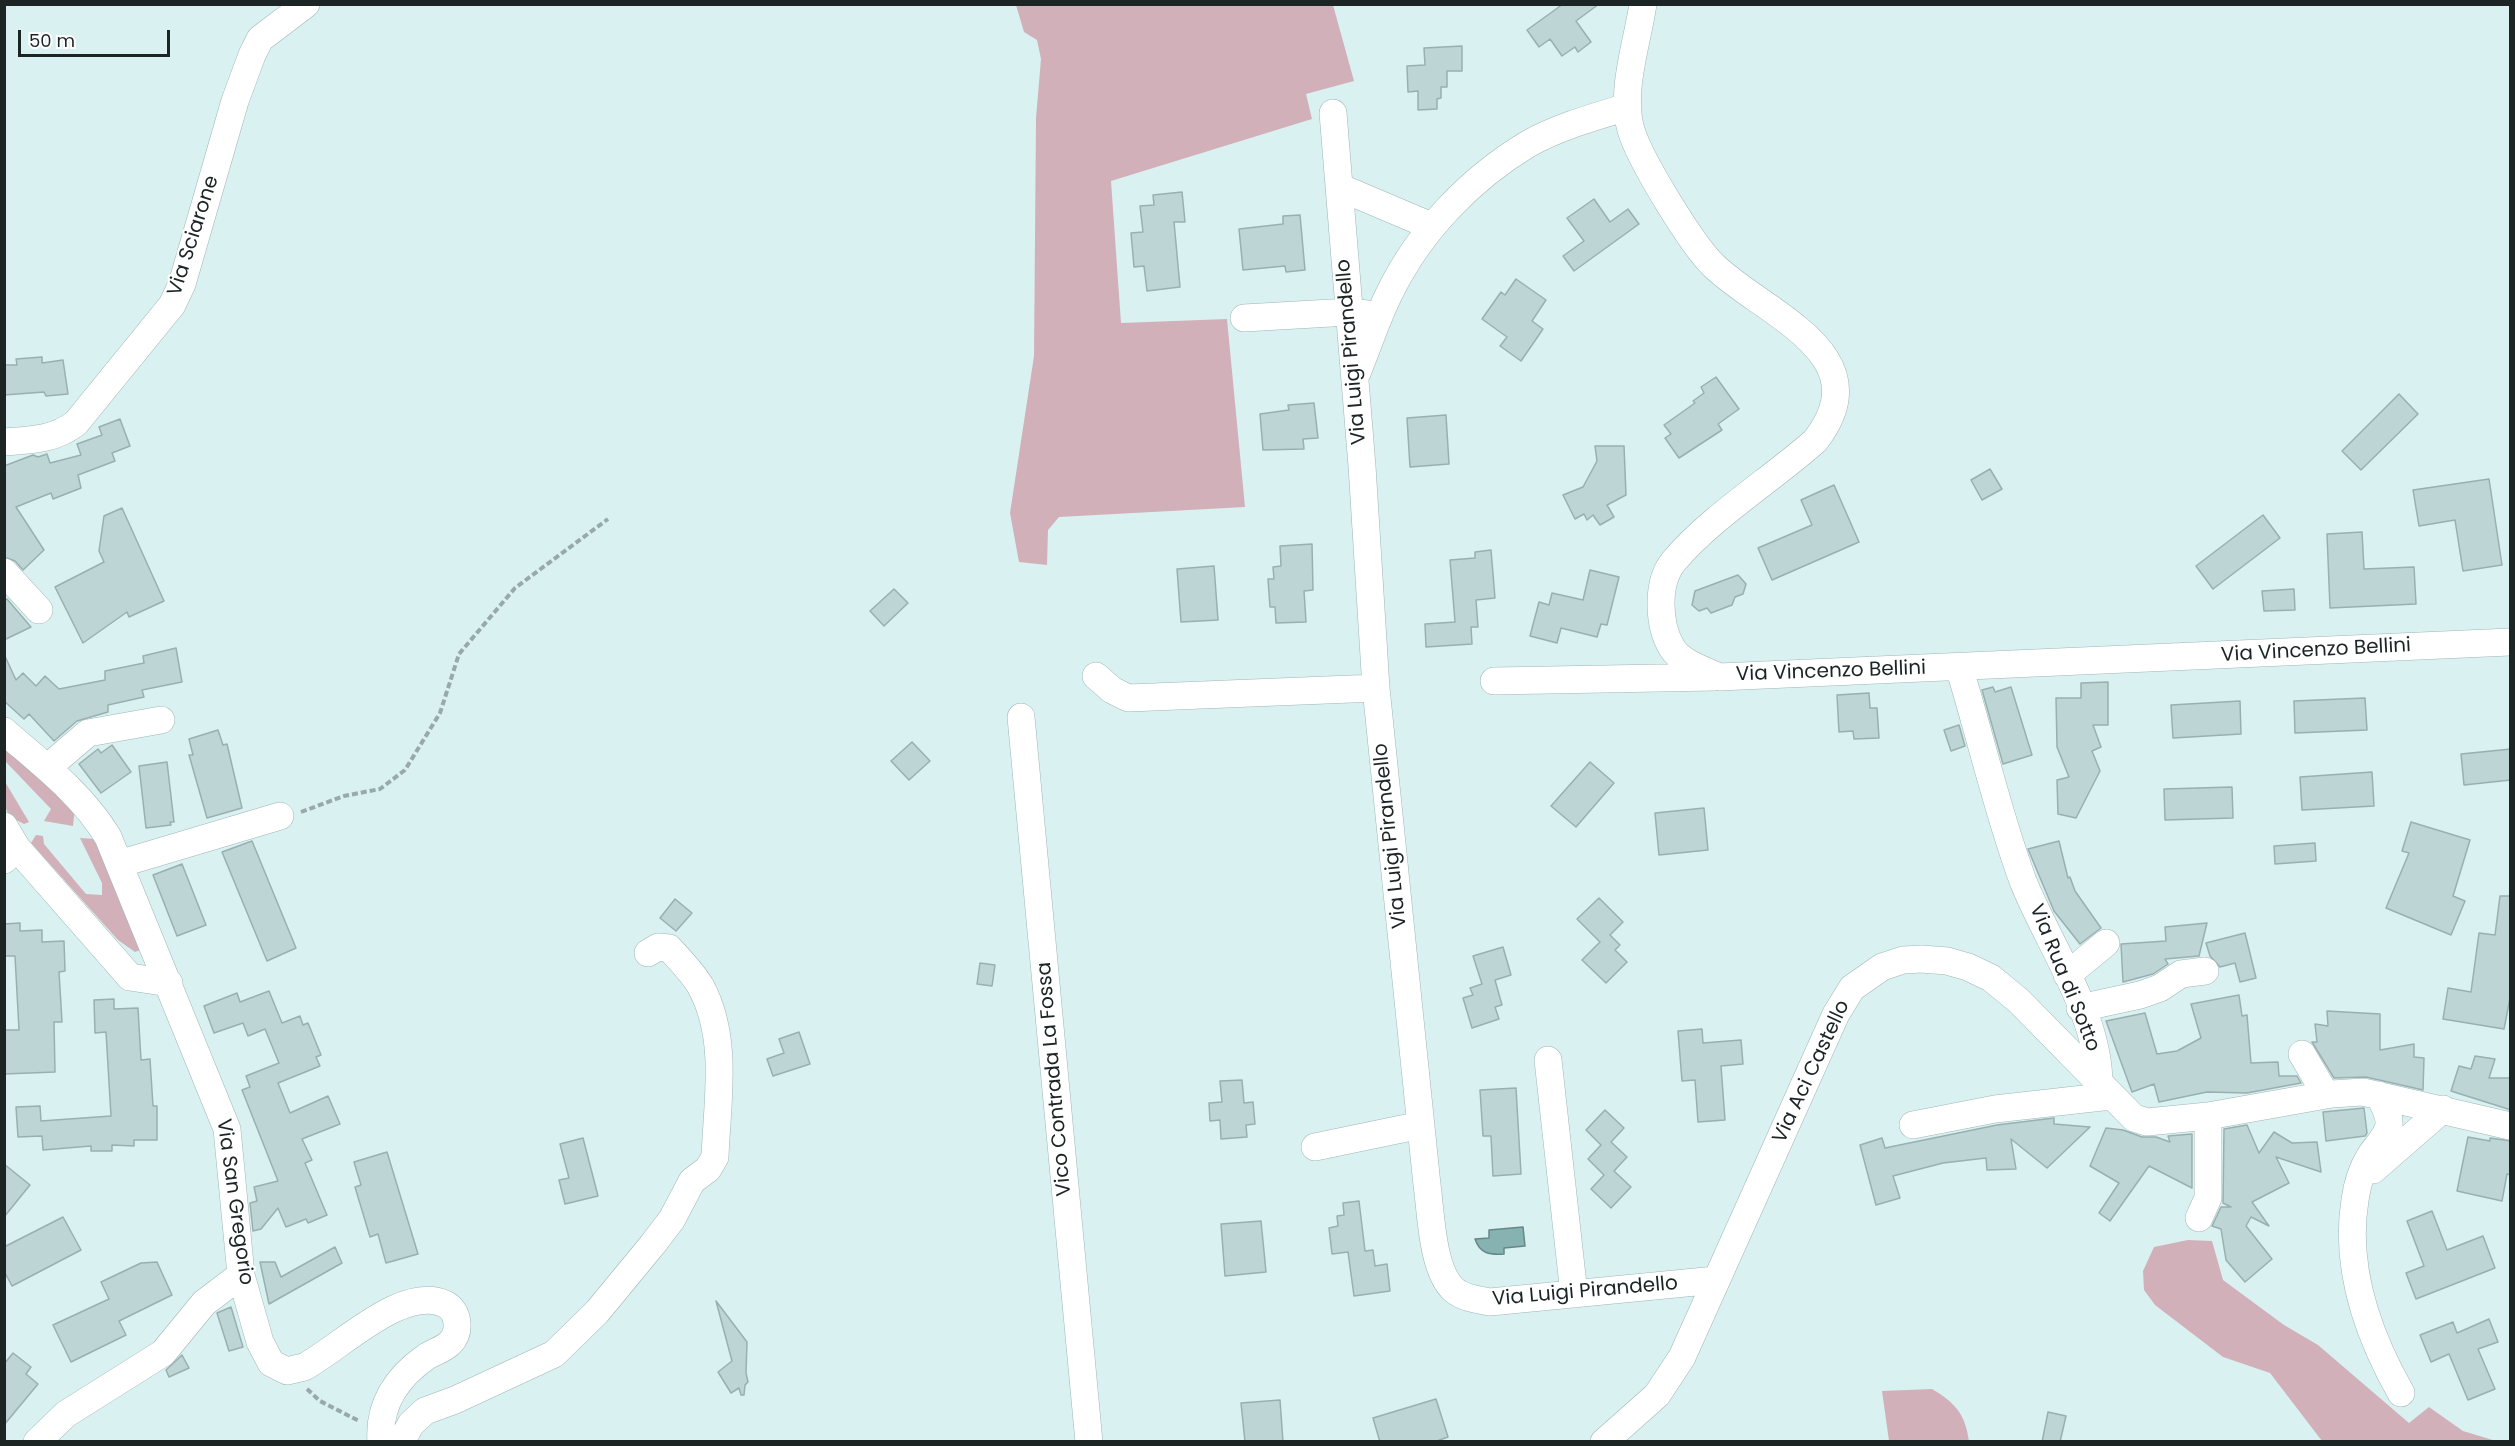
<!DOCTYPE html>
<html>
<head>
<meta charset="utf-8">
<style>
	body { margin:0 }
	#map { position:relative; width:2515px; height:1446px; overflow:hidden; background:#daf1f1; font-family:Poppins,sans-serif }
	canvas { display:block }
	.frame { position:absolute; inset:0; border:6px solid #1c2424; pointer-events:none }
	.scale { position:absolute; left:18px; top:30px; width:152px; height:27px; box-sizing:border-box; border:3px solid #1c2424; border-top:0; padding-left:8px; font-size:18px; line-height:21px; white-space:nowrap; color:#1c2424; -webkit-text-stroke:4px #fff; paint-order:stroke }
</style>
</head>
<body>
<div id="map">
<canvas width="2515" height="1446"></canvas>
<div class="frame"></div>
<div class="scale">50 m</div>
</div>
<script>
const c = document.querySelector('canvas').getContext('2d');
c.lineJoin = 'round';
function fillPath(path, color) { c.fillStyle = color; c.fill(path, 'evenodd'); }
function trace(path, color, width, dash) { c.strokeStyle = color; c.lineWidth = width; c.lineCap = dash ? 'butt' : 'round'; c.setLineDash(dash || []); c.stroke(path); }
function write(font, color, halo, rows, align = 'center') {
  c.font = font + ' Poppins,sans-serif'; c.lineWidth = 4.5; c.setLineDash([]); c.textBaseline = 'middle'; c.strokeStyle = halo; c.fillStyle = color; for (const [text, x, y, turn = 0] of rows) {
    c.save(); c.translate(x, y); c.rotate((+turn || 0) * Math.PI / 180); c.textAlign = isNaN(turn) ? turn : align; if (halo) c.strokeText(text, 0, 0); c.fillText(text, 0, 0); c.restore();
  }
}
fillPath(new Path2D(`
	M1016,5h317l21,76 -48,13 6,25 -201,62 10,142 106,-4 18,188 -186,10 -11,13 -1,35 -28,-3 -9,-49 24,-157 2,-238 5,-59 -4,-19 -13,-8z
	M4,744l71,63 -2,19 -29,-5 7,-12 -46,-48z
	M4,780l25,42 -5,2c-24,-12 -19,-19 -20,-44z
	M36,835l7,1 1,8 42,50 16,1v-12l-22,-45 15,1 45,111 -5,2 -17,-12 -87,-97z
	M2188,1240l24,1 11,39 61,45 34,20 91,78 20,-16 34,24 33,10h-174l-52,-68 -47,-16 -68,-52 -11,-15 -1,-19 11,-24z
	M1932,1389c23,14 33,24 37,52h-80l-7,-50z`), '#d2b0b9');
const water = new Path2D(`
	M1523,1227l2,19 -21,2v6c-14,1 -24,0 -29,-15l14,-1v-8z`);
fillPath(water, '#87b2b2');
trace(water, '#678787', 1.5);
const building = new Path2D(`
	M1563,4h36l-23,17 15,21 -13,10 -3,-5 -13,9 -12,-17 -11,8 -12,-17z
	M1462,46v25h-15v16h-6v11l-4,1v10l-19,1v-19l-10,1 -1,-26 18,-1 -1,-17z
	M1182,192l3,30h-11l6,65 -33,4 -3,-25 -10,1 -3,-34 12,-1 -3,-26 14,-1 -1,-10z
	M1594,199l16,23 18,-13 11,15 -65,47 -11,-15 21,-15 -17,-23z
	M1300,215l5,55 -19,2 -1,-6 -42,4 -4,-41 44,-5v-8z
	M1516,279l30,21 -14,21 11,8 -22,32 -21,-15 7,-9 -25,-18 19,-27 4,3z
	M42,357v6l21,-3 5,34 -22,2 -2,-4 -40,3v-30h13l-1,-6z
	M1716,377l23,32 -21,15 4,6 -43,28 -14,-20 6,-4 -7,-9 31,-22 -2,-2 11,-8 -3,-6z
	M2399,394l19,20 -57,56 -19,-19z
	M1314,403l4,35 -15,1 1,10 -41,1 -3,-36 29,-4 -1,-5z
	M1446,415l3,49 -39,3 -3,-49z
	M120,419l10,27 -18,7 3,8 -37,14 3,13 -28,11 -2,-6 -35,14 28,43 -21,20 -8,-9 -11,-4v-91l29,-11 5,2 9,-3 3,9 31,-8 -4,-11 25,-9 -3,-8z
	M1595,446h29l2,49 -19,10 7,12 -14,8 -7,-10 -6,5 -3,-6 -9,5 -12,-24 20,-8 14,-26z
	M1990,469l12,20 -20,11 -11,-20z
	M2489,479l13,86 -39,6 -8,-51 -36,6 -6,-36z
	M1834,485l25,57 -87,38 -14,-32 54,-23 -11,-25z
	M122,508l42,93 -35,16 -2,-5 -44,31 -28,-56 49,-25 -5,-11 5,-35z
	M2263,515l17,23 -67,51 -17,-23z
	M2362,532l2,37 50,-2 2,37 -86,4 -3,-74z
	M1312,544l1,46 -9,1 2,31 -30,1 -1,-16h-5l-2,-28h6l-1,-12 8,-1 -1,-20z
	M1491,550l4,48 -19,2 2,27h-7l1,17 -46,3 -1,-23 30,-2 -5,-62 25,-2v-6z
	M1214,566l4,54 -37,2 -4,-53z
	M1590,570l29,7 -12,48 -6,-1 -4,13 -36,-9 -4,15 -27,-7 9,-34 10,3 3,-12 31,7z
	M1738,575l8,9 -3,10 -8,3 -3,8 -21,8 -4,-5 -8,3 -7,-6 3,-14z
	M894,589l14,14 -24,23 -14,-15z
	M2294,589l1,21 -31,1 -2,-20z
	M7,599l24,28 -27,13v-40z
	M176,648l6,34 -40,8 2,7 -36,8v7l-31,9 -23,20 -25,-27 -5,5 -20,-18v-47l12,26 7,-7 13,13 9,-10 14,13 46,-9v-9l39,-8 -1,-7z
	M2108,682v43h-15l8,22 -9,4 8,20 -24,47 -18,-4 -1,-34 12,-3 -12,-30 -1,-49h25v-15z
	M1993,687l2,5 16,-5 21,68 -29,9 -21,-74z
	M1869,693l1,15h7l2,30 -25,1 -1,-8 -14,1 -2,-37z
	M2365,698l2,32 -72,3 -1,-32z
	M2240,701l1,33 -68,4 -2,-33z
	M1959,725l6,21 -14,5 -7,-21z
	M218,730l5,15 4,-1 15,64 -35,10 -18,-63h4l-4,-16z
	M912,742l18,19 -21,19 -18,-19z
	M112,745l19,27 -30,21 -22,-29 19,-15 3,4z
	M2511,749v31l-47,5 -3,-31z
	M167,762l7,60h-4l1,3 -25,3 -7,-62z
	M1590,762l24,21 -38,44 -25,-21z
	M2372,772l2,34 -72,4 -2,-33z
	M2232,787l1,31 -68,2 -1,-31z
	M1704,808l4,42 -49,5 -4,-42z
	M2411,822l59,18 -17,56 12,5 -14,34 -65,-27 23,-55 -7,-2z
	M252,841l44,107 -29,13 -45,-109z
	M2059,841l9,37 2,-1 5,14 26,37 -21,16 -26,-33 -26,-62z
	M2315,843l1,18 -41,3 -1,-18z
	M182,864l24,61 -29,11 -24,-61z
	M2500,896h11v97l-7,36 -61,-10 5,-31 23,4 8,-59 16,2z
	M1599,898l24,24 -13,13 10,10 -5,5 12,12 -21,21 -24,-23 18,-18 -23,-23z
	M675,899l17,14 -16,18 -16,-13z
	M20,923v8l22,-1v12l22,-1 1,30 -6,1 3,50h-8l1,50 -51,2v-44h15l-4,-74h-11v-32z
	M2207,923l-8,33 -34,3 3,5 -15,10 -30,8 -2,-38 45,-3 -1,-14z
	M2245,933l11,45 -16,4 -5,-19 -15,4 -10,-11 -4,-13z
	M1503,947l8,28 -16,5 7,25 -7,2 4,12 -27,9 -9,-30 10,-3 -3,-7 12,-4 -9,-28z
	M980,963l15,2 -3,21 -15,-2z
	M269,991l13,32 18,-7 3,9 5,-2 13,32 -5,2 4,9 -42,17 12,30 38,-17 12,28 -38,15 10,21 -7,3 22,52 -19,8 -2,-4 -20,8 -8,-19 -17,21 -8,2 -3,-28 7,-2 -3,-14 24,-6 -36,-91 8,-3 -4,-11 33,-13 -14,-34 -17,7 -5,-13 -29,10 -10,-27 33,-13 3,9z
	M2239,995l3,21 5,-1 4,48 27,-1 1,14h18l4,7 -54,10 -40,-1 -48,10 -5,-18 -22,8 -26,-71 39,-8 12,41 20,-3 24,-13 -10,-34z
	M114,999v10l24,-1 3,52 9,-1 3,47h4v34h-23v6l-22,-1v6h-21v-5l-48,4 -1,-14 -24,1 -2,-30 24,-1 1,15 70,-5 -5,-84 -11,1 -1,-33z
	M2327,1011l53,3v36l34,-6v13l10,1 -1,32 -57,-13 -32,1 -22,-36h5l-2,-18 13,2z
	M1702,1029l1,14 38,-3 2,24 -22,2 4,54 -27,2 -3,-42 -13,1 -4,-50z
	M799,1032l11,32 -37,12 -6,-17 17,-6 -5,-14z
	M2475,1056l20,3 -6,19h22v32l-60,-19 8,-25 12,3z
	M1242,1080l2,23 9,-1 2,22 -9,1 1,12 -26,2 -1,-19 -10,1 -1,-18 13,-1 -2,-21z
	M1516,1088l5,86 -28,2 -2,-40h-8l-3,-46z
	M2364,1108l3,25 -2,3 -39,5 -3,-29z
	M1605,1110l19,18 -13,14 16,15 -13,14 17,16 -20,21 -20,-19 13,-14 -16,-16 13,-14 -15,-15z
	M2054,1118v6l36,3 -43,41 -36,-29 5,30 -29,1 -1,-12 -43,5 -50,13 7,22 -24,7 -16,-60 22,-7 3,10 112,-23z
	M2247,1125l12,28 15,-21 18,11 25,-1 4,30 -45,-15 13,26 -37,19 17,24 -18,-9 -5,9 26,33 -27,23 -19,-22 -5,-31 -9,-3 9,-19h10l-8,-4 1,-74z
	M2106,1128l17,2 19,7h14l14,5 -2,-6 24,-2v54l-43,-22 -39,55 -11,-8 20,-30 -29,-17z
	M2468,1137l22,4v-3l21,3v34l-4,-1 -5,27 -45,-10z
	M583,1138l15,58 -33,8 -6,-24 10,-2 -9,-34z
	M387,1152l31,102 -32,9 -8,-29 -8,3 -15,-50 6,-2 -7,-23z
	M4,1164l26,21 -26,32z
	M1359,1201l6,50 8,-1 2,16 12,-2 3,27 -36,5 -6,-44 -16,2 -3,-26 9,-2 -1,-10 7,-1 -1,-12z
	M2432,1211l15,39 36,-14 12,32 -79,31 -10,-26 18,-7 -17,-45z
	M63,1217l18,33 -69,36 -8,-15v-24z
	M1261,1221l5,51 -41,4 -4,-52z
	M335,1247l7,16 -73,41 -9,-42h15l6,15z
	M157,1262l15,33 -53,26 7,14 -55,27 -18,-37 56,-26 -8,-17 40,-19z
	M716,1301l31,41 -1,31 2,9 -3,3 -1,10h-3l-2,-7 -8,5 -13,-21 14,-11z
	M231,1307l12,40 -14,4 -12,-38z
	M2489,1319l9,23 -20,7 17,40 -27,11 -19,-46 -18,8 -11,-27 33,-13 4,11z
	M13,1353l18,14 -5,7 12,10 -34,41v-61z
	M182,1355l7,13 -20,9 -3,-7z
	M1436,1399l12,38 -14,5h-54l-7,-24z
	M1280,1400l3,42h-38l-4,-39z
	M2048,1412l18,4 -6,26h-18z`);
fillPath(building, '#bed5d5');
trace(building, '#9ab0b0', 1.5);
const minor = new Path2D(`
	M1643,4c-6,40 -23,87 -12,126 9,30 61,115 83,136 51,49 169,88 101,175 -44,39 -104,76 -141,120 -18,21 -16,64 -2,87 9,15 33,22 47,29l791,-35
	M1333,113l29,353 14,222 51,497c4,28 5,86 27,105 9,8 25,10 36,12l226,-22
	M1339,187l92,39
	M1244,318l105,-6 18,2
	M1357,373c11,-27 20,-55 33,-81 30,-61 80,-113 138,-148 30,-17 66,-27 99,-37
	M4,442c28,-2 50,-2 72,-19l96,-118 10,-21 53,-183 17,-46 8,-16 46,-35
	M4,572l35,38
	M1959,667c22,71 38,144 64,214 25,63 76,133 76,203
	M1096,676l16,14 16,8 248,-10
	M1494,681l221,-4
	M1021,717l68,725
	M4,731c38,33 78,63 104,106l119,292 14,146 19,67 11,21 16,8 17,-4c36,-19 99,-83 141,-63 14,7 16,28 5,39 -6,6 -16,9 -24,14 -29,20 -48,48 -45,85
	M47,768l41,-35 73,-13
	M4,826l13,22
	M4,860l13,-12 113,129 39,6
	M119,864l161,-48
	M2067,975l39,-32
	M2080,1008l60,-13 20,-7 21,-14 24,-3
	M2302,1054l24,41
	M1548,1060l26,234
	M2379,1095c4,9 11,19 10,30 -2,12 -13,21 -19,31 -8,13 -13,29 -15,44 -11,68 13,135 46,193
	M1913,1125l82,-16 116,-13
	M1315,1147l106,-22
	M2373,1170l70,-61
	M2199,1218l9,-20v-82
	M37,1442l29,-28 97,-61 41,-50 37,-28
	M401,1442l10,-18 14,-13 30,-11 99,-46 43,-42 56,-68 19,-25 20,-38 16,-12 7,-12c2,-55 14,-118 -14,-170 -8,-14 -21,-27 -32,-39l-11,-1 -10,6
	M1604,1442l53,-47 25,-38 154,-343 16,-26 30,-21 21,-7 19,-1 25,2 21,6 23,11 28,23 115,117 13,4 61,-6 124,-22 31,-2 147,34`);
trace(minor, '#9fb5b5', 28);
trace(new Path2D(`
	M301,812l43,-16 36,-7 25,-19 35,-57 19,-59 56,-66 93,-69
	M307,1389l13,12 39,20`), '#97a9a9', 4, [6, 3]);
trace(minor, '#fff', 27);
write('20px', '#1c2424', '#fff', [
	["Via Sciarone",194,236,-72],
	["Via Luigi Pirandello",1352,352,-95],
	["Via Vincenzo Bellini",2316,651,-3],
	["Via Vincenzo Bellini",1831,672,-2],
	["Via Luigi Pirandello",1391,836,-96],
	["Via Rua di Sotto",2064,978,68],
	["Via Aci Castello",1812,1072,-65],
	["Vico Contrada La Fossa",1055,1079,-95],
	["Via San Gregorio",234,1202,82],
	["Via Luigi Pirandello",1585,1292,-5]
]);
</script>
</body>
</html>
